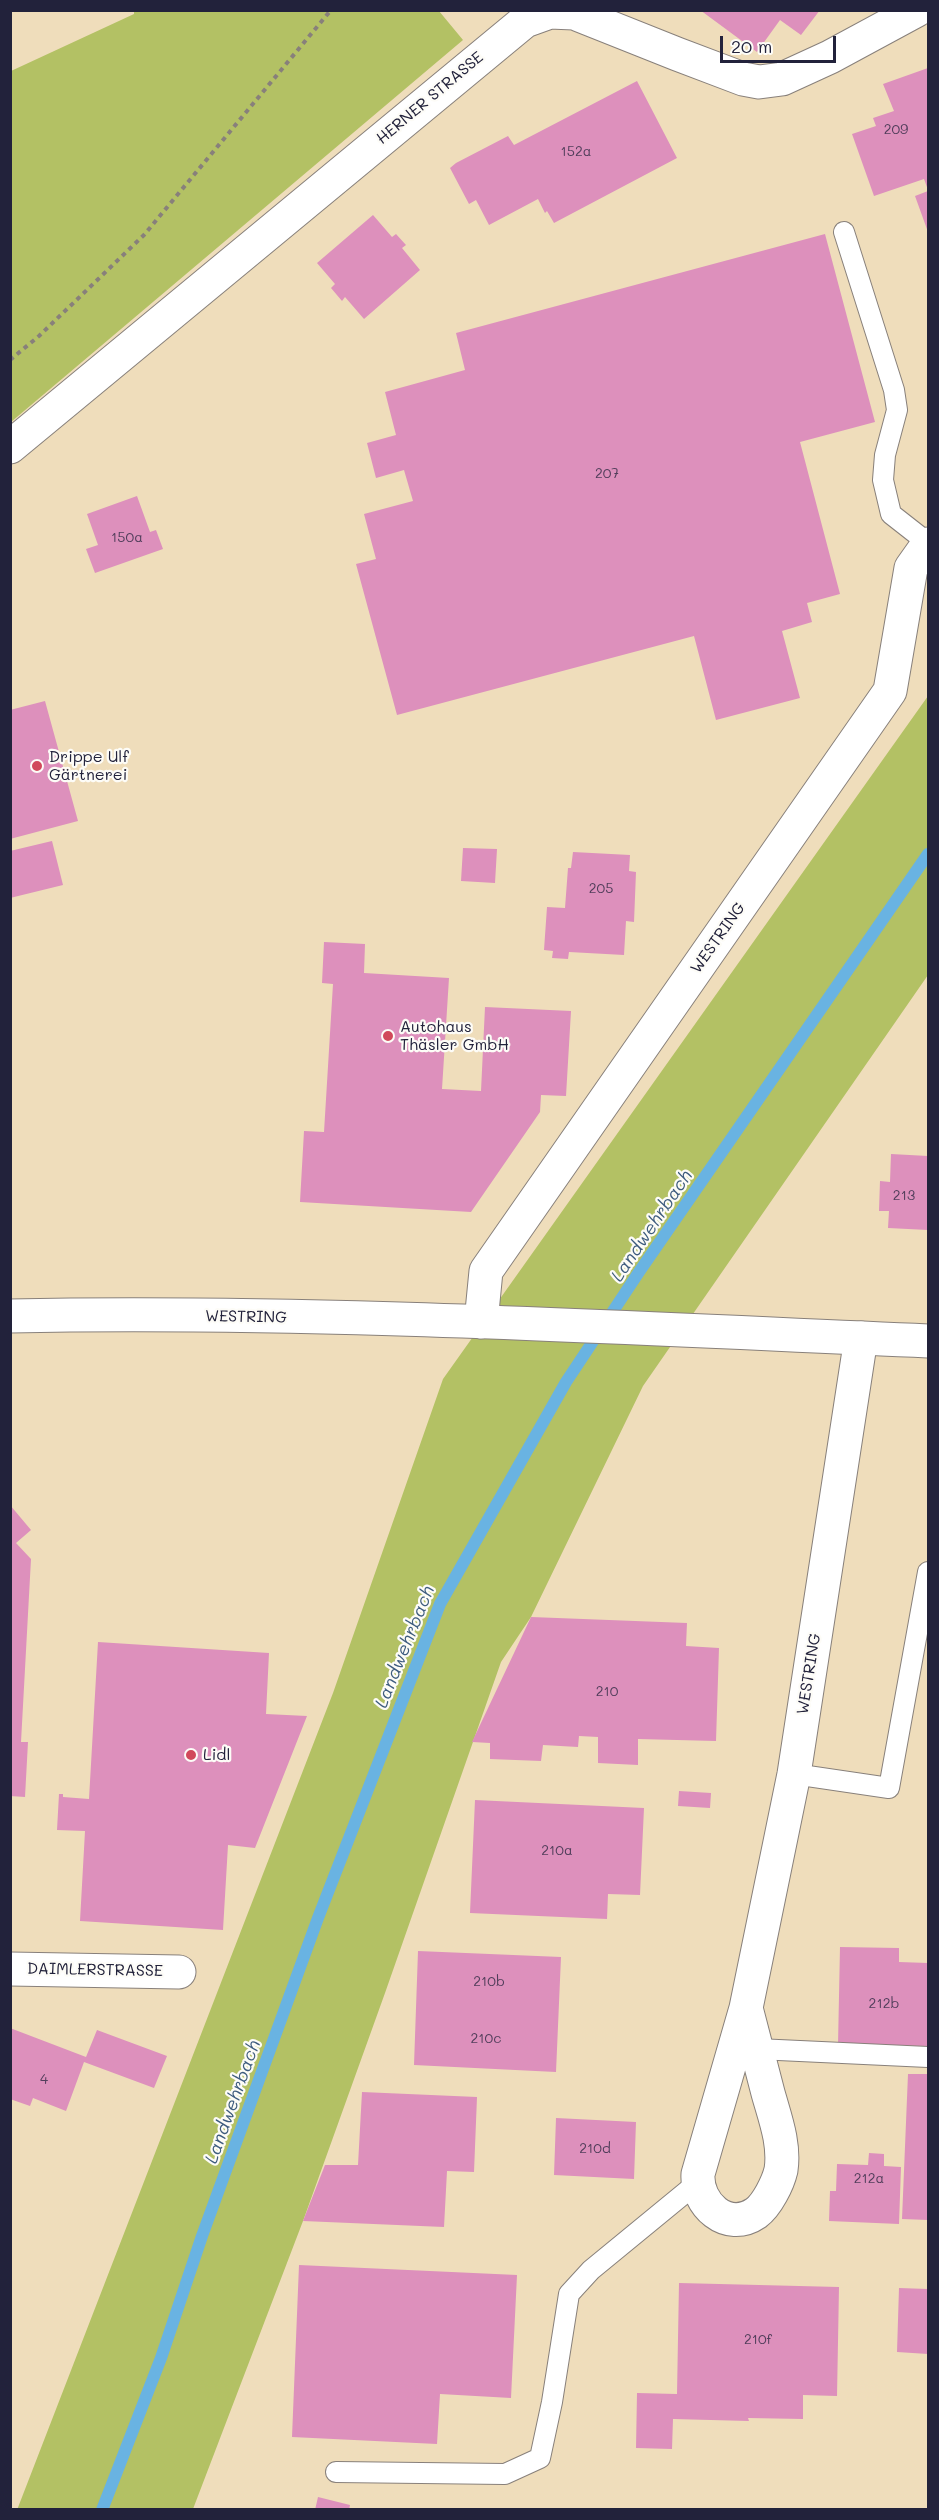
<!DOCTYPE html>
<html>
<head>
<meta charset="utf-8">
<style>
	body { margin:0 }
	#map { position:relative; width:939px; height:2520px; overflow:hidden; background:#efddbb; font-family:Mali,sans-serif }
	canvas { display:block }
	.frame { position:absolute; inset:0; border:12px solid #22223b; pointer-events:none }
	.scale { position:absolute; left:720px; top:36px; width:116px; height:27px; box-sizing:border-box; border:3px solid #22223b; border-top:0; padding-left:8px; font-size:18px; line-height:21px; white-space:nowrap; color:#22223b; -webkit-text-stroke:4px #fdfcf7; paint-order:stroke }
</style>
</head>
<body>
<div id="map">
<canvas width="939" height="2520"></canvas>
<div class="frame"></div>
<div class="scale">20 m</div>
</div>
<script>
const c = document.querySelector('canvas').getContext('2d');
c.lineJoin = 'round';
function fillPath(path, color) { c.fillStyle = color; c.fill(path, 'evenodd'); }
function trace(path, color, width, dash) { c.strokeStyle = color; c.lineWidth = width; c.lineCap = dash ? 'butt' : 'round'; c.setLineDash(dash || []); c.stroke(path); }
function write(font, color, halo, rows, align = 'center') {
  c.font = font + ' Mali,sans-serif'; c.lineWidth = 4.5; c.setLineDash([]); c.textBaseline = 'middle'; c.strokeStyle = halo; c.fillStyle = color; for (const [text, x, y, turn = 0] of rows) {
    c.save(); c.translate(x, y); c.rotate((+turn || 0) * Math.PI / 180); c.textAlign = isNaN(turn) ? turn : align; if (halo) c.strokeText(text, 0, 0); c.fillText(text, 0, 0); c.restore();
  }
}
fillPath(new Path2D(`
	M134,11h305l24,29 -452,382v-351l123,-57z
	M928,696v279l-285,411 -112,231 -30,45 -116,331 -82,228 -110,288 -176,1 316,-817 110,-314z`), '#b3c164');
trace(new Path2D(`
	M102,2510l59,-152 41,-122 116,-318 122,-314 126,-222 73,-110 289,-418`), '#69b3e2', 12);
fillPath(new Path2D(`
	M700,10h120l-19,25 -21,-15 -23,32z
	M928,68v122l-4,-11 -50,17 -22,-62 24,-8 -3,-8 21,-7 -11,-27z
	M637,81l40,77 -123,65 -7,-12 -2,2 -7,-14 -49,26 -13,-25 -7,4 -19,-36 6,-5 52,-27 6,9z
	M928,191v41l-13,-36z
	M373,215l19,22 4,-3 10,11 -4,3 18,22 -56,49 -19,-22 -3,4 -11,-13 4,-4 -18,-21z
	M825,234l50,188 -75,20 40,152 -33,9 5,19 -30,9 18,67 -84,22 -22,-84 -297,79 -41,-151 20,-5 -12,-45 49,-13 -9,-31 -28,8 -9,-35 29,-8 -11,-43 80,-22 -9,-37z
	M137,496l13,36 6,-2 7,19 -68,24 -9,-24 12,-4 -11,-31z
	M45,701l33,120 -68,18v-129z
	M52,841l11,44 -53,13v-47z
	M463,848l34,1 -2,34 -34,-2z
	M573,852l57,3 -1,16 7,1 -2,50 -8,-1 -2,34 -55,-3 -1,7 -16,-1 1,-7 -9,-1 3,-43 18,1 3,-40h3z
	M324,942l41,2 -1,29 85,5 -7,111 39,2 4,-84 86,4 -5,85 -25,-1 -1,17 -69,100 -171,-10 4,-71 20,1 9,-148 -11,-1z
	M891,1154l37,2v74l-40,-2 1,-17h-10l1,-30 10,1z
	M10,1505l21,25 -15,13 15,16 -10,183h7l-3,55 -15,-1z
	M531,1617l156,6 -1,23 33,2 -3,93 -78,-2v26l-40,-2v-26l-19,-1 -1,11 -35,-2 -2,16 -51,-2v-16l-18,-1z
	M98,1642l171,11 -3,61 41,2 -52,132 -27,-3 -5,85 -143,-9 5,-90 -28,-1 2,-36h4v3l26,2z
	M679,1791l32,2 -1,15 -32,-2z
	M475,1800l169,8 -4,87 -32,-1 -1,25 -137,-6z
	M840,1947l59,1v14l29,1v83l-90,-1z
	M418,1951l143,6 -5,115 -142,-7z
	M10,2028l76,29 11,-27 70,26 -13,32 -70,-26 -18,49 -33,-13 -3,8 -20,-7z
	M908,2074h20v146l-26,-1z
	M362,2092l115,5 -3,75 -27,-1 -3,56 -141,-6 22,-56h33z
	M556,2118l80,4 -2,57 -80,-4z
	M869,2153l15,1v12l17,1 -2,57 -70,-3 1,-30h6l1,-27 31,1z
	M299,2265l218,10 -6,123 -71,-4 -3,50 -145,-7z
	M679,2283l160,4 -2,109 -34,-1v24l-55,-1 1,3 -76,-2 -1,30 -36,-1 1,-55 40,1z
	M899,2288l29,1v65l-31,-2z
	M318,2497l32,8 -1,5h-34z`), '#dd90bc');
const lane = new Path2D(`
	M844,232l50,158 3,20 -12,45 -2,25 8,34 37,29
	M794,1774l95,14 39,-216
	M757,2049l171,8
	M336,2472l169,2 35,-16 12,-56 17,-108 22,-24 106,-87`);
const street = new Path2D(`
	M10,447l515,-426 25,-9 24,1 103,41 66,25 16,3 23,-3 48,-22 87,-47
	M481,1322l5,-51 404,-580 21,-123 17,-24
	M10,1969l169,3
	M746,2008c7,28 15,57 22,85 7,25 17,51 13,77 -3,13 -14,35 -25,43 -29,20 -60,-9 -58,-39l48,-166 48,-234 67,-436`);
const secondary = new Path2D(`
	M10,1316c306,-6 613,12 918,25`);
trace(lane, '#88807b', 22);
trace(street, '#88807b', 35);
trace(secondary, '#88807b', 35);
trace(new Path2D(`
	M10,360l29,-24 105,-101 187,-225`), '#88807b', 4, [4.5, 4.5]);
trace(lane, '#fff', 20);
trace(street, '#fff', 33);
trace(secondary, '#fff', 33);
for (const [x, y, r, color] of [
	[37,766,6,"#d1495b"],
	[388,1036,6,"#d1495b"],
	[191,1755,6,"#d1495b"]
]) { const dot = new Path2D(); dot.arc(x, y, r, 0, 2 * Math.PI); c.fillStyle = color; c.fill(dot); trace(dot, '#fdfcf7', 2); }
write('14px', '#513e5b', null, [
	["209",896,130],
	["152a",576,152],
	["207",607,474],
	["150a",127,538],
	["205",601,889],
	["213",904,1196],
	["210",607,1692],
	["210a",557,1851],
	["210b",489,1982],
	["212b",884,2004],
	["210c",486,2039],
	["4",44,2080],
	["210d",595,2149],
	["212a",869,2179],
	["210f",758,2340]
]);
write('16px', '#22223b', '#fdfcf7', [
	["HERNER STRASSE",430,98,-40],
	["WESTRING",718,938,-55],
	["WESTRING",246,1317,1],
	["WESTRING",809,1674,-81],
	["DAIMLERSTRASSE",95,1970,1]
]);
write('16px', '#22223b', '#fdfcf7', [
	["Drippe Ulf",49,757],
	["Gärtnerei",49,775],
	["Autohaus",400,1027],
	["Thäsler GmbH",400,1045],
	["Lidl",203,1755]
], 'left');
write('italic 18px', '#3e5c7e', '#fdfcf7', [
	["Landwehrbach",652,1226,-56],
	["Landwehrbach",405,1647,-68],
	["Landwehrbach",233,2102,-70]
]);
</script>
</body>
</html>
